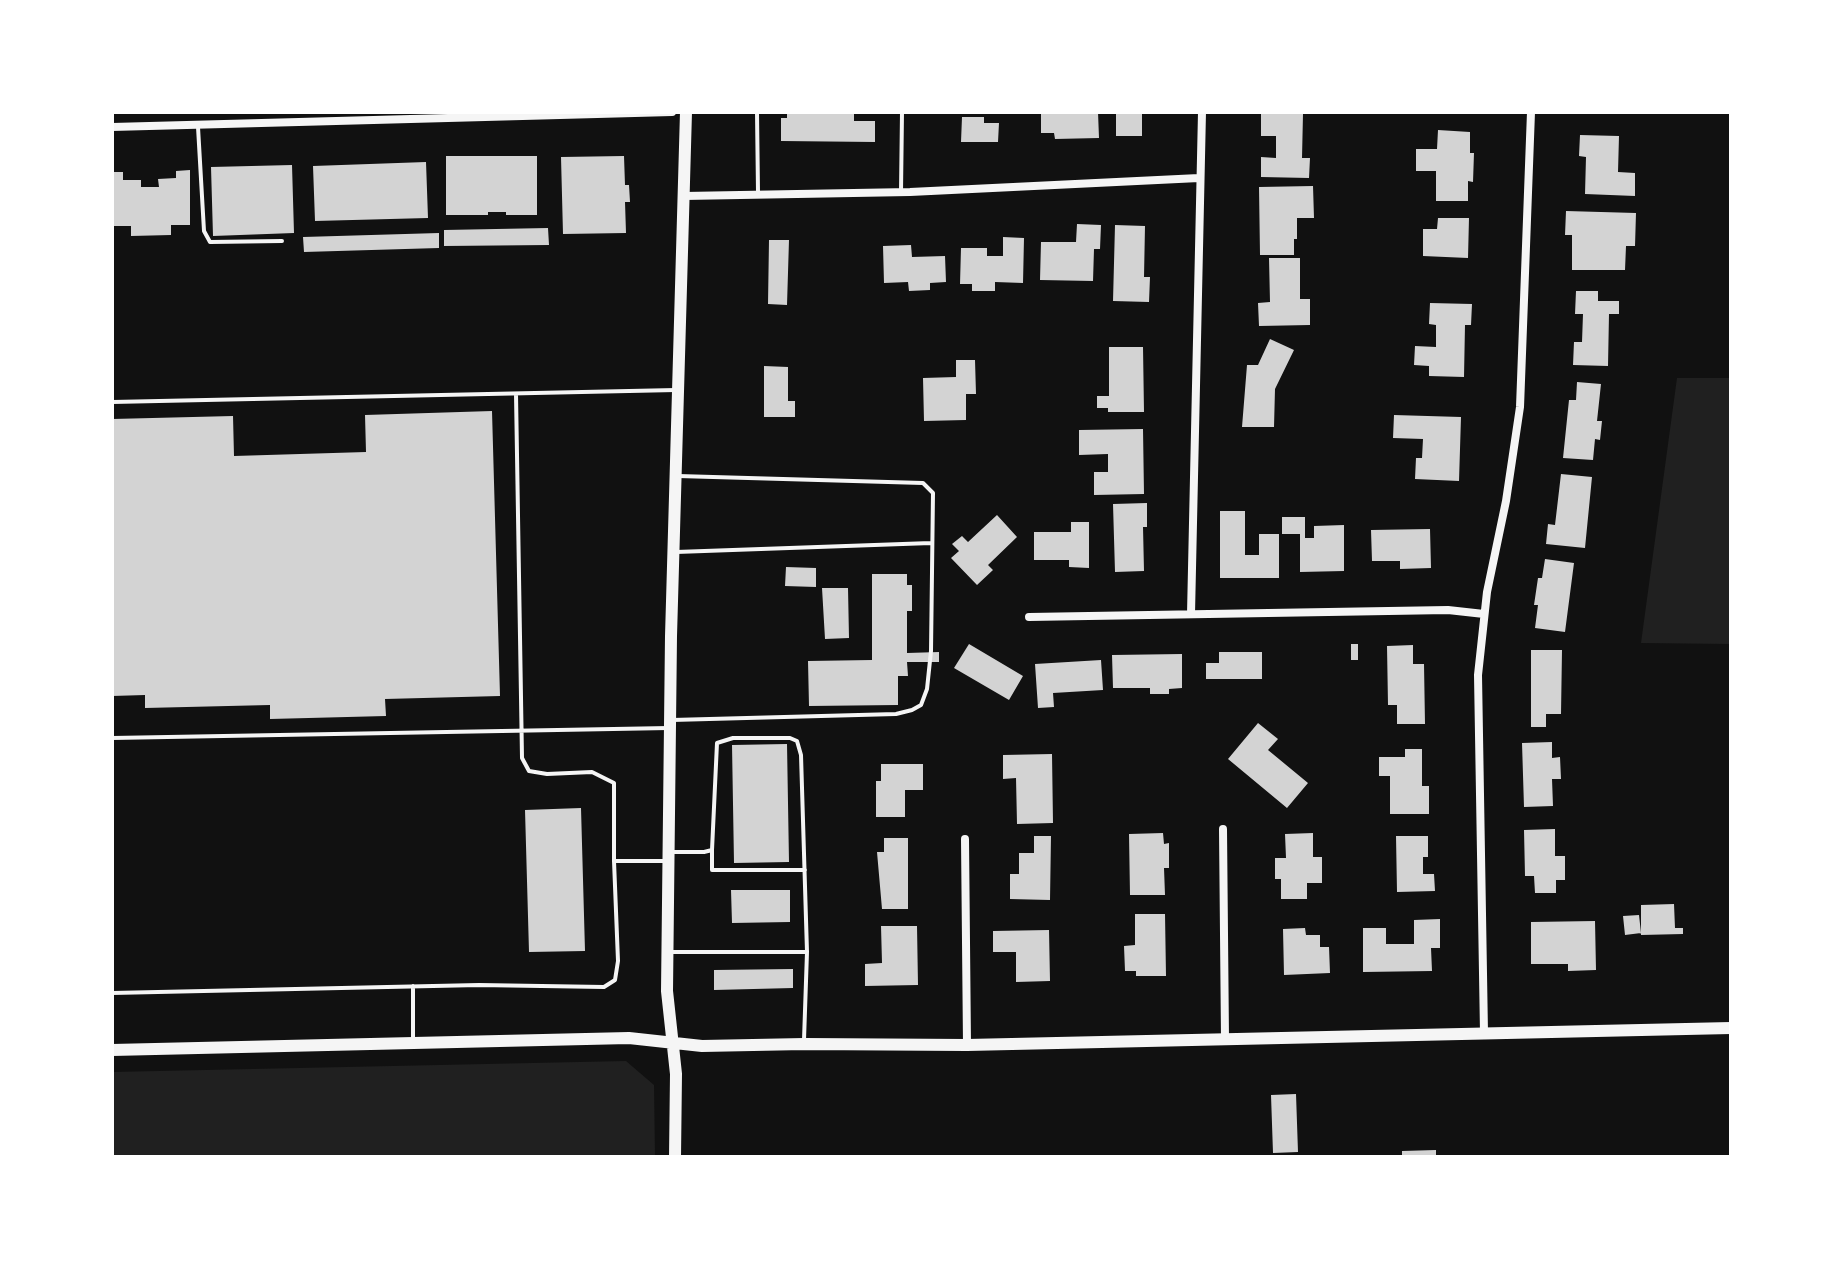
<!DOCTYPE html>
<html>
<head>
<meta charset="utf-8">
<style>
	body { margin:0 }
	#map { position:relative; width:1843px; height:1269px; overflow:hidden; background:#111; font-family:Rubik,sans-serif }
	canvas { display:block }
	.frame { position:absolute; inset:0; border:114px solid #fff; pointer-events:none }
</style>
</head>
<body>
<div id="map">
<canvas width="1843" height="1269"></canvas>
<div class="frame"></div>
</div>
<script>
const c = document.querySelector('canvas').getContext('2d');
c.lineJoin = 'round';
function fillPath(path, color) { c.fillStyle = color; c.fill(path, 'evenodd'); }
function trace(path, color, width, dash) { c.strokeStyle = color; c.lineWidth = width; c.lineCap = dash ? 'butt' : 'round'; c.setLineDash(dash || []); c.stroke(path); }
fillPath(new Path2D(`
	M1677,378h54v266l-90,-1z
	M626,1061l28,24 1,72h-543v-85z`), '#202020');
fillPath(new Path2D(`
	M787,112h67v9h21v21l-94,-1v-23h6z
	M1041,112h57l1,26 -44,1 -1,-6h-13z
	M1116,112h26v24h-26z
	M1261,113l42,1 -1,44h8l-1,20 -48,-1v-20l15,1v-22h-15z
	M962,117h22v6h15l-1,19h-37z
	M1438,130l32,2v21h4l-1,29 -5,-1v20h-32v-30h-20v-22h21z
	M1580,135l39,1 -1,36 17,1v23l-50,-2 1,-37 -7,-1z
	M446,156h91v59h-31v-3h-18v3h-42z
	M624,156l1,29h4l1,17h-5l1,31 -63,1 -2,-77z
	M426,162l2,56 -113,3 -2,-55z
	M292,165l2,68 -81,3 -2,-69z
	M190,170v55h-19v10l-40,1v-10h-19v-54h11v8h18v7h18l-1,-8 18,-1v-7z
	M1313,186l1,32h-17v21h-3v16h-34l-1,-68z
	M1566,211l70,2 -1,33h-9l-1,24h-53v-35h-7z
	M1438,218h31l-1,40 -45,-2v-27h14z
	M1077,224l24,1 -1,24h-6l-1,32 -53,-1 1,-38h35z
	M1115,225l30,1 -1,51h6l-1,25 -36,-1z
	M548,228l1,17 -105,1v-16z
	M439,233v15l-135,4 -1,-15z
	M1003,237l21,1 -1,45 -28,-1v9h-23v-7h-12l1,-36h26v8h16z
	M769,240h20l-2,65 -19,-1z
	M911,245l1,12 33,-1 1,26 -16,1v7l-21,1 -1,-9 -24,1 -1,-37z
	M1269,258h31v41h10v26l-51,1 -1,-23 12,-1z
	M1576,291h22v10h21v13h-10l-1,52 -35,-1 1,-23h8l1,-28h-8z
	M1430,303l42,1 -1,21h-6l-1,52 -35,-1v-10l-15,-1 1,-19 21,1v-22l-7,-1z
	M1270,339l24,11 -19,39 -1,38h-32l5,-62h11z
	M1109,347h34l1,65h-36v-4h-11v-12h12z
	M956,360h19l1,34h-10v26l-42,1 -1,-43 33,-1z
	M764,366l24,1v34h7v16h-31z
	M1577,382l24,2 -4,37h5l-2,19 -5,-1 -2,21 -30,-2 6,-58h7z
	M492,411l8,285 -115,3 1,17 -116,3v-14l-125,3v-13l-33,1v-277l121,-3 1,40 132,-4 -1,-37z
	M1394,415l67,2 -2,64 -44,-2 1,-21h6l1,-19 -30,-1z
	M1143,429l1,65 -50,1v-23h14v-18l-29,1v-25z
	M1561,474l31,3 -7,71 -39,-4 2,-20 7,1z
	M1147,503v24h-4l1,44 -29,1 -2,-68z
	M1220,511h25v44h14v-21h20v44h-59z
	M997,515l20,22 -29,28 5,5 -16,15 -26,-27 8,-7 -7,-7 10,-8 6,6z
	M1282,517h23v21h9v-12l30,-1v46l-44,1v-38h-18z
	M1071,522h18v46l-20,-1v-7h-35v-28h37z
	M1430,529l1,39 -31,1v-8h-28l-1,-31z
	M1545,559l29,4 -9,69 -30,-4 3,-23h-4l4,-27h4z
	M786,567l30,1v19l-31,-1z
	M872,574h35v11h5v26h-5v42l32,-1v10h-32l1,14h-10v29l-89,1 -1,-45 64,-1z
	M822,588h26l1,50 -24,1z
	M969,644l54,32 -14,24 -55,-32z
	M1351,644h7v16h-7z
	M1413,645v19h11l1,60h-28v-19h-9l-1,-59z
	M1531,650h31l-1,64h-15v13h-15z
	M1219,652h43v27h-56v-16h13z
	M1182,654v34l-13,1v5h-19v-6h-37l-1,-33z
	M1101,660l2,30 -50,3 1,14 -16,1 -3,-44z
	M1258,723l20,16 -10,11 40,33 -21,25 -59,-49z
	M1552,742v16l8,-1 1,22h-9l1,27 -29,1 -2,-64z
	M787,744l2,118 -55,1 -2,-118z
	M1405,749h17v37h7v28h-39v-38h-11v-19h26z
	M1052,754l1,69 -36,1 -1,-46 -13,1v-24z
	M881,764h42v26h-18v27h-29v-36h5z
	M581,808l4,143 -56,1 -4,-142z
	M1555,829v27h10v24h-9v13h-21l-1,-17h-9l-1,-46z
	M1163,833l1,11 5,-1v25h-5l1,27h-35l-1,-61z
	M1313,833v24h9v26h-15v16h-26v-20h-6v-21h11l-1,-24z
	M1034,836h17l-1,64 -40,-1v-25h9v-21h15z
	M1396,836h32v21h-5v17h11l1,17 -38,1z
	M884,838h24v71h-26l-5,-57h7z
	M731,890h59v32l-58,1z
	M1674,904l1,24h8v6l-42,1v-30z
	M1135,914h30l1,62h-30v-5h-11l-1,-25 11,-1z
	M1639,915l2,18 -16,2 -2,-19z
	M1440,919v29h-9l1,23 -69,1v-44h23v16h28v-24z
	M1595,921l1,49 -28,1v-7h-37v-42z
	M881,926h36l1,59 -53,1v-22l17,-1z
	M1305,928l1,7h14v12h9l1,26 -46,2 -1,-46z
	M1049,930l1,51 -34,1v-30h-23v-21z
	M793,969v19l-79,2v-20z
	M1296,1094l2,58 -25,1 -2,-58z
	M1436,1150v7h-34v-6z`), '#d3d3d3');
trace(new Path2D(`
	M757,112l1,80
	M198,127l6,104 6,11 72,-1
	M901,192l1,-80
	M516,394l6,364 7,13 18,3 45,-2 22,11v78
	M112,402l564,-12
	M676,552l255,-9
	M672,720l224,-6 16,-4 9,-5 6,-16 4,-38 2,-158 -10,-10 -245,-7
	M112,738l557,-10
	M712,850v20h93
	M671,852h33l8,-2 5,-107 16,-5h57l7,3 4,14 6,197 -3,88
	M670,952h137
	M413,986v54
	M112,993l367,-8 125,2 11,-7 3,-19 -4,-100h53`), '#f5f5f5', 4);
trace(new Path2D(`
	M112,127l560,-15
	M684,196l226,-4 289,-14
	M1191,614l11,-502
	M1029,617l419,-7 36,4
	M1223,829l2,210
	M965,839l2,206
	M1484,1033l-6,-358 9,-83 19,-91 14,-94 11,-295`), '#f5f5f5', 8);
trace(new Path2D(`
	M112,1050l517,-12 73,8 102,-2 163,1 764,-17
	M675,1157l1,-83 -9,-83 4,-355 15,-524`), '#f5f5f5', 12);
</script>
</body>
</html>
